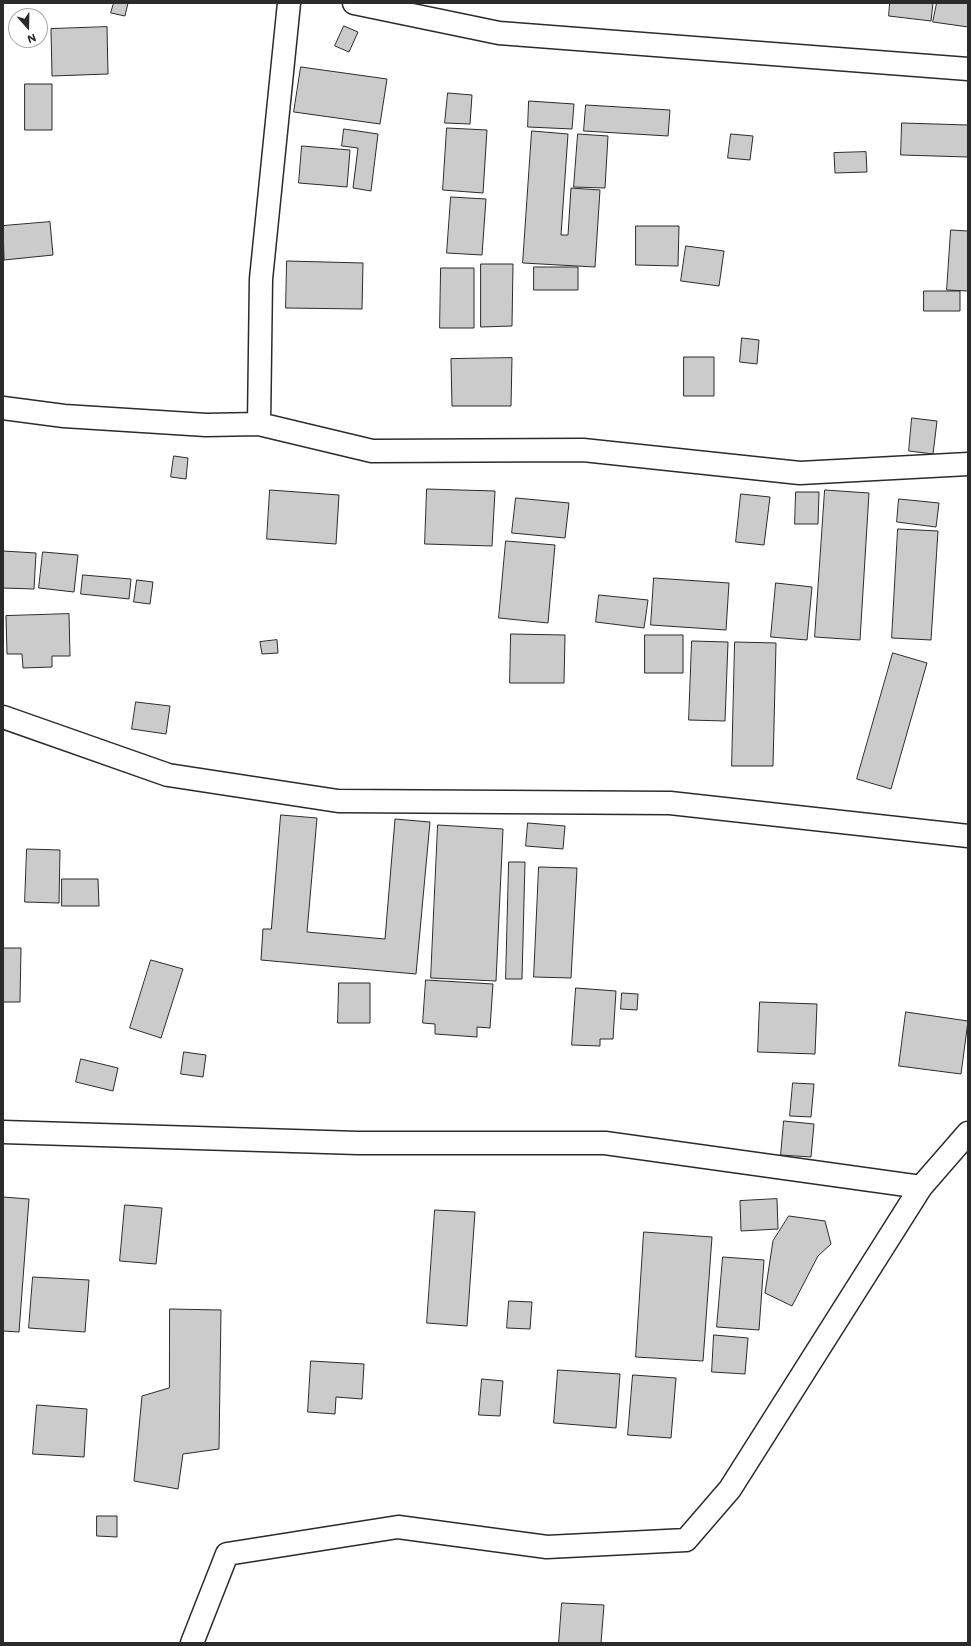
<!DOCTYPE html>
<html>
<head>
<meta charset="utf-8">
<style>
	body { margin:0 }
	#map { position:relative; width:971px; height:1646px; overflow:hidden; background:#fff; font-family:Mali,sans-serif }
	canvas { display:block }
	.frame { position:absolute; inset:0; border:4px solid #2b2b2b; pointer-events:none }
	.north { position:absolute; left:8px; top:8px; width:40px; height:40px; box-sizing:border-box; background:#fff; border:1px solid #aaa; border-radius:50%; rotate:160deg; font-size:11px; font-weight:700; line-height:16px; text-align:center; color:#2b2b2b }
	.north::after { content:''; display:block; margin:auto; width:14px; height:18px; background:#2b2b2b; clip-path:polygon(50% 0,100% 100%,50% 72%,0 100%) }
</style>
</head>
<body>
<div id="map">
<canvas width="971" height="1646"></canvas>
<div class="frame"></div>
<div class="north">N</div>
</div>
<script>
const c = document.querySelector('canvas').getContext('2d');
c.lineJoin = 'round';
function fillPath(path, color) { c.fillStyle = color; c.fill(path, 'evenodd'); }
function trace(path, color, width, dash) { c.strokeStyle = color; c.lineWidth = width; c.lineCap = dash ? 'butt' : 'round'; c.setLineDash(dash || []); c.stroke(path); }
const building = new Path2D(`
	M114,3h14l-3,13 -14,-3z
	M890,3h43l-2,18 -42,-5z
	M937,3h31v24l-35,-5z
	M344,26l14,6 -9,20 -14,-6z
	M107,27l1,47 -56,2 -1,-47z
	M301,67l86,12 -7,45 -86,-12z
	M25,84h27v46h-27z
	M448,93l24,2 -2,29 -25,-1z
	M529,101l45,3 -2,25 -44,-2z
	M586,105l84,5 -2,26 -84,-5z
	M902,123l66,2v32l-67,-2z
	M447,128l40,2 -4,63 -40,-3z
	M344,129l34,5 -7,57 -18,-3 5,-40 -16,-2z
	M532,131l36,3 -7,101h7l3,-47 29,2 -5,77 -72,-4z
	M578,134l30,2 -3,52 -31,-1z
	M731,134l22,2 -3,24 -22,-2z
	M302,146l48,4 -3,37 -48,-4z
	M866,152l1,20 -32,1 -1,-20z
	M451,197l35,2 -4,56 -35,-2z
	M50,222l3,33 -49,5 -1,-34z
	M636,226h43l-1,40 -42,-1z
	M951,230l17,1v60l-21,-1z
	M686,246l38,5 -5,35 -38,-5z
	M287,261l76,2 -1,46 -76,-1z
	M481,264h32l-1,62 -31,1z
	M534,267h44v23h-44z
	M441,268h33v60h-34z
	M924,291h36v20h-36z
	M742,338l17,2 -2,24 -17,-2z
	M684,357h30v39h-30z
	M512,358l-1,48h-59l-1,-47z
	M912,418l25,3 -4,33 -24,-3z
	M174,456l14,2 -2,21 -15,-2z
	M427,489l68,2 -3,55 -67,-2z
	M270,490l69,5 -3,49 -69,-5z
	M825,490l44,3 -9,147 -45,-3z
	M796,492h23l-1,32h-23z
	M741,494l29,3 -6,48 -28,-3z
	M516,498l53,5 -4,35 -53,-5z
	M899,499l40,4 -3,24 -39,-5z
	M898,529l40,2 -7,109 -39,-2z
	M506,541l49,4 -7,78 -49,-5z
	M3,551l33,2 -2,36 -31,-1z
	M43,552l35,3 -4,37 -35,-4z
	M83,575l48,4 -2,20 -48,-5z
	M654,578l75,5 -3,47 -75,-5z
	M137,580l16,2 -3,22 -16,-2z
	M776,583l36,4 -5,53 -36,-3z
	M599,595l49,5 -4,28 -48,-6z
	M69,614l1,42h-18v11l-29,1 -1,-14h-15l-1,-38z
	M511,634l54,1 -1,48h-54z
	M645,635h38v38h-38z
	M277,640l1,13 -16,1 -2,-12z
	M692,641l36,1 -3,79 -36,-1z
	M735,642l41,1 -3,123h-41z
	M893,653l34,10 -36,126 -34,-10z
	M136,702l34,4 -4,28 -34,-5z
	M281,815l36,3 -10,114 78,7 10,-120 35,3 -14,152 -155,-14 2,-31h8z
	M528,823l37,3 -2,23 -37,-3z
	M438,825l65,4 -7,152 -65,-3z
	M27,849l33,1 -1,53 -34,-1z
	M509,862h16l-3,117h-16z
	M539,867l38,1 -6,110 -37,-1z
	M62,879h36l1,27h-37z
	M3,948h18l-1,54h-17z
	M151,960l32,9 -22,69 -31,-10z
	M426,980l67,4 -3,44 -13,-1v10l-42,-3v-10l-12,-1z
	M339,983h31v40h-32z
	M576,988l40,3 -3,48h-13v7l-28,-1z
	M622,993l16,1 -1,16 -16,-1z
	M760,1002l57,2 -2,50 -57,-2z
	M906,1012l62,9 -7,53 -62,-8z
	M184,1052l22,3 -3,22 -22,-3z
	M81,1059l37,9 -5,23 -37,-9z
	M793,1083l21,1 -3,33 -21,-1z
	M784,1121l30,3 -3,33 -30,-2z
	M3,1197l26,2 -10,133 -16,-1z
	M777,1199l1,30 -37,2 -1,-30z
	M125,1205l37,3 -6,56 -36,-3z
	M435,1210l40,2 -8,114 -40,-3z
	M789,1216l36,5 6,23 -13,12 -26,50 -27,-13 8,-52z
	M644,1232l68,5 -9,124 -67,-4z
	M723,1257l41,3 -5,70 -42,-3z
	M33,1277l56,3 -4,52 -56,-4z
	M509,1301l23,1 -2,27 -23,-1z
	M170,1309l51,1 -2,139 -36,5 -5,35 -44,-8 8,-85 27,-8z
	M714,1335l34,3 -3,36 -33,-2z
	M311,1361l53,3 -2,35 -26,-2 -1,17 -27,-2z
	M558,1370l62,4 -4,54 -62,-5z
	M633,1375l43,3 -5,60 -43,-3z
	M482,1379l21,2 -3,35 -21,-1z
	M37,1405l50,4 -3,48 -51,-3z
	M97,1516h20v21l-20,-1z
	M562,1603l42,2 -3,38h-42z`);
fillPath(building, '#cbcbcb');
trace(building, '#2b2b2b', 1);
const minor = new Path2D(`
	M354,3l145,30 469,36
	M3,408l61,8 142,9 53,-1 113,27 211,-1 217,23 168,-9
	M259,424l2,-145 28,-276
	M3,717l165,58 170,26 332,2 298,33
	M3,1132l355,11h247l316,44
	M192,1643l35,-89 171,-27 149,20 139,-7 44,-51 191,-302 47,-54`);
trace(minor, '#2b2b2b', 25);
trace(minor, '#fff', 22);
</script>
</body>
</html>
